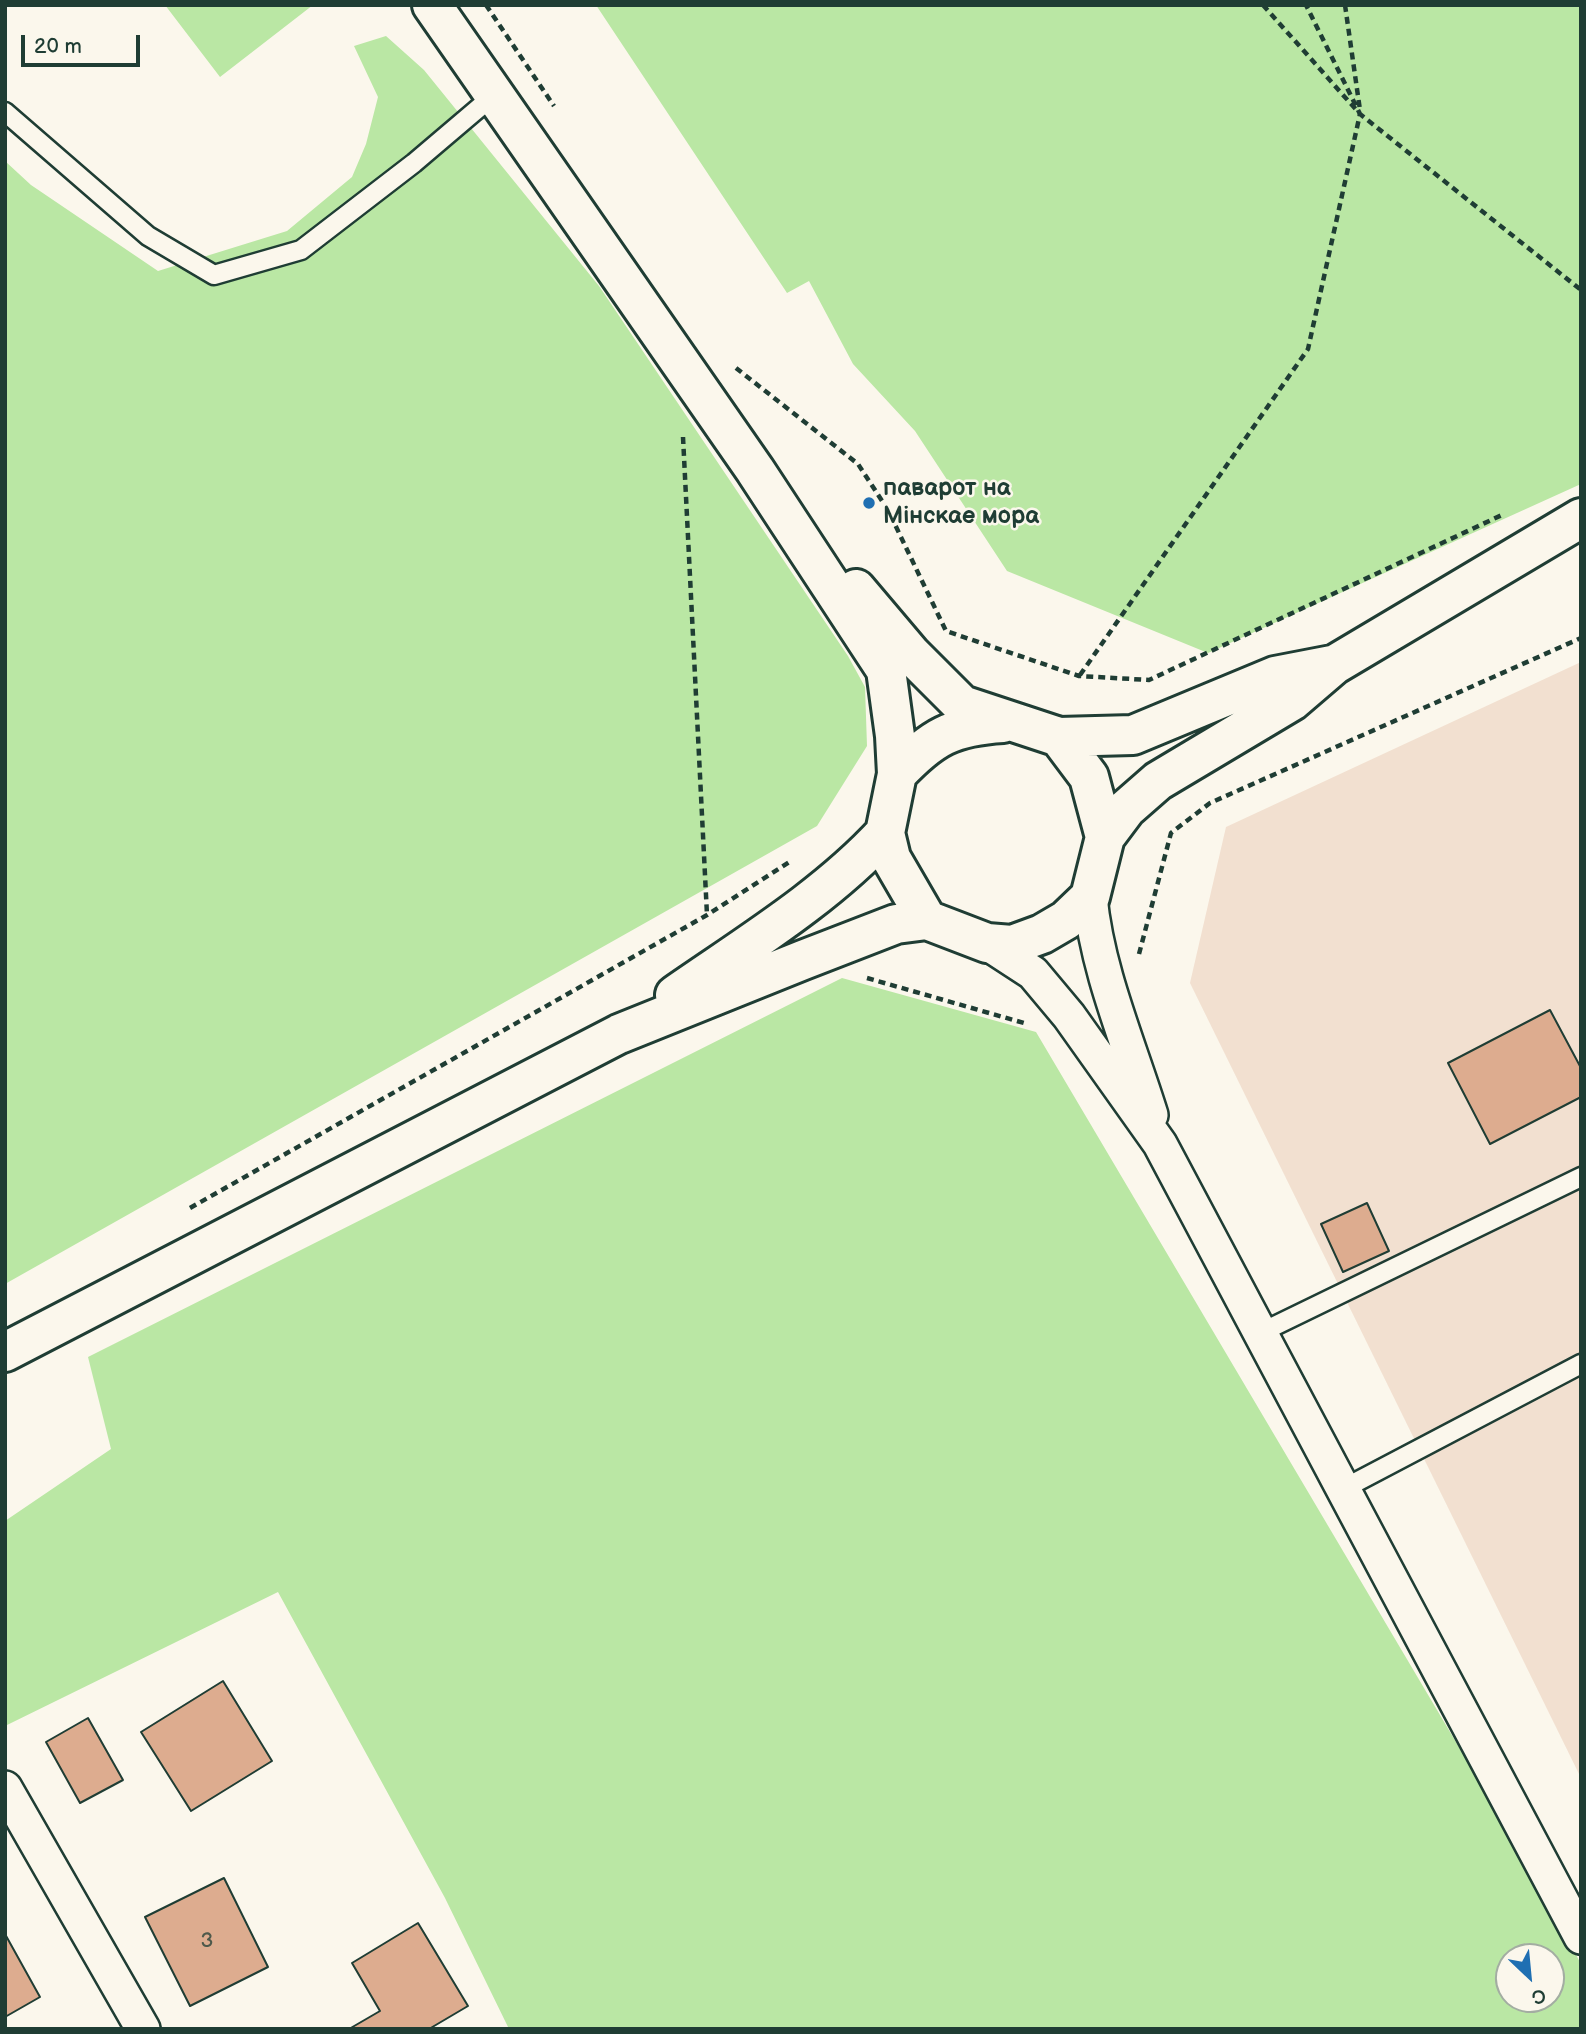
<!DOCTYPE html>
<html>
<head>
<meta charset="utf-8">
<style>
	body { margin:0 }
	#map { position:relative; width:1586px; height:2034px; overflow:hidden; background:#fbf7ec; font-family:"Balsamiq Sans",sans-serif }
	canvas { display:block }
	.frame { position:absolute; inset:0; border:7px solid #1f3d34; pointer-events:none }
	.north { position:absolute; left:1495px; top:1943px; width:70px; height:70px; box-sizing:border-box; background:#fbf7ec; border:2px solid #a3ada2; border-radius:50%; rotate:154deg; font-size:19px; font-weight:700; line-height:28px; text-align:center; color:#1f3d34 }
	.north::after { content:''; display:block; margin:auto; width:24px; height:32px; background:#1f6fb2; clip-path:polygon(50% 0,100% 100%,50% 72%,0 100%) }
	.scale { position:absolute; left:21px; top:35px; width:119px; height:32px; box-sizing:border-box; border:4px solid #1f3d34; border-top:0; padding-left:9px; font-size:21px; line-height:24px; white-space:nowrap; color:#1f3d34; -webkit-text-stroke:5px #fbf7ec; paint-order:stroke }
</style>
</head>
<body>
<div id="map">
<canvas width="1586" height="2034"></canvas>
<div class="frame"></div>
<div class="north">С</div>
<div class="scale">20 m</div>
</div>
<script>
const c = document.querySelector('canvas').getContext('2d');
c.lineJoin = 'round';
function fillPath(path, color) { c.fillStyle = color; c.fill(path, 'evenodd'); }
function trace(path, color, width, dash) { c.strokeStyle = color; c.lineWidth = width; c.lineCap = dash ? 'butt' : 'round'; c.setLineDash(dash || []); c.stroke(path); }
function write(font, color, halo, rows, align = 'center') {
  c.font = font + ' "Balsamiq Sans",sans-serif'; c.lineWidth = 5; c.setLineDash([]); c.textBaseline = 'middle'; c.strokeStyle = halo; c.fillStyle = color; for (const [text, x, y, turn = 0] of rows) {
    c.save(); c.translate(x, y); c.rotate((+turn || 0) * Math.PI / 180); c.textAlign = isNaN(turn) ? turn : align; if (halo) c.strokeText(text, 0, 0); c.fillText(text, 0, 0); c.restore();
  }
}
fillPath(new Path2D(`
	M1581,662v1116l-391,-795 36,-156z`), '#f2e0d0');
fillPath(new Path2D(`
	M165,5h148l-93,72z
	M596,5h985v479l-373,169 -201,-82 -92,-140 -62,-67 -44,-83 -22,12z
	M386,36l38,34 175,216 249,370 17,31 2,59 -50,80 -812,458v-1123l26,24 127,86 129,-40 65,-54 14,-33 12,-47 -24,-51z
	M842,978l194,54 485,820 60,112v65h-1072l-64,-131 -167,-306 -273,134v-205l106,-72 -23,-92zM1509,1957h42v42h-42z`), '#bae7a4');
const building = new Path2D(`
	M1550,1010l31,58v29l-91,47 -42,-81z
	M1367,1203l22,48 -46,21 -22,-48z
	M223,1681l49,80 -81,50 -50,-79z
	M88,1718l35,62 -43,23 -34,-61z
	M224,1878l44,89 -78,39 -45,-89z
	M418,1923l50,83 -39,23h-80l31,-18 -28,-48z
	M5,1934l35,63 -35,20z`);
fillPath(building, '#ddac8f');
trace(building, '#1f3d34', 2);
const lane = new Path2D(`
	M5,112l143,124 66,39 87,-25 113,-87 80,-68
	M1260,1333l321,-156
	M1343,1489l238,-125`);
const street = new Path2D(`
	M1090,897c7,74 39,147 61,218
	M987,943l46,30 36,43 91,128 421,793
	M5,1788l138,241`);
const secondary = new Path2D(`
	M432,5l323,465 131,200 9,66 2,38 -12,59 6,25 36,62
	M856,589l55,65 51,51 97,32 74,-2 142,-59 57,-11
	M1059,737l30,40 16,60
	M897,774c35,-37 55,-48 106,-51
	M675,995c72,-50 151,-98 210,-162
	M5,1352l614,-318 184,-74 93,-36 31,-4 60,23 25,2 30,-11 24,-14 24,-23 15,-60 21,-28 32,-28 134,-80 42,-36 247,-147`);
trace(lane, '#1f3d34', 23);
trace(street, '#1f3d34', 38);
trace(secondary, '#1f3d34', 44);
trace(new Path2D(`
	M486,5l68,101
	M1263,5l97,109 221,176
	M1345,5l15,105
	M736,368l122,96 30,46 58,121 133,45 70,4 355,-166
	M683,437l24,478
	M1080,675l228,-326 52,-235 -54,-109
	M1139,954l32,-121 39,-30 371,-165
	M867,978l157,45
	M190,1208l517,-293 84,-54`), '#1f3d34', 4.5, [7, 5]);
trace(lane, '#fbf7ec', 18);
trace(street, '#fbf7ec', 33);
trace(secondary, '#fbf7ec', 38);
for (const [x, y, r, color] of [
	[869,503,7,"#1f6fb2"]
]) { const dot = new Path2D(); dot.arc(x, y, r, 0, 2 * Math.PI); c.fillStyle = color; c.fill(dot); trace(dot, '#fbf7ec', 2.5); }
write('21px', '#4e594b', null, [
	["3",207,1942]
]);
write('bold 24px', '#1f3d34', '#fbf7ec', [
	["паварот на",883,489],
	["Мінскае мора",883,517]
], 'left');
</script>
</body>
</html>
